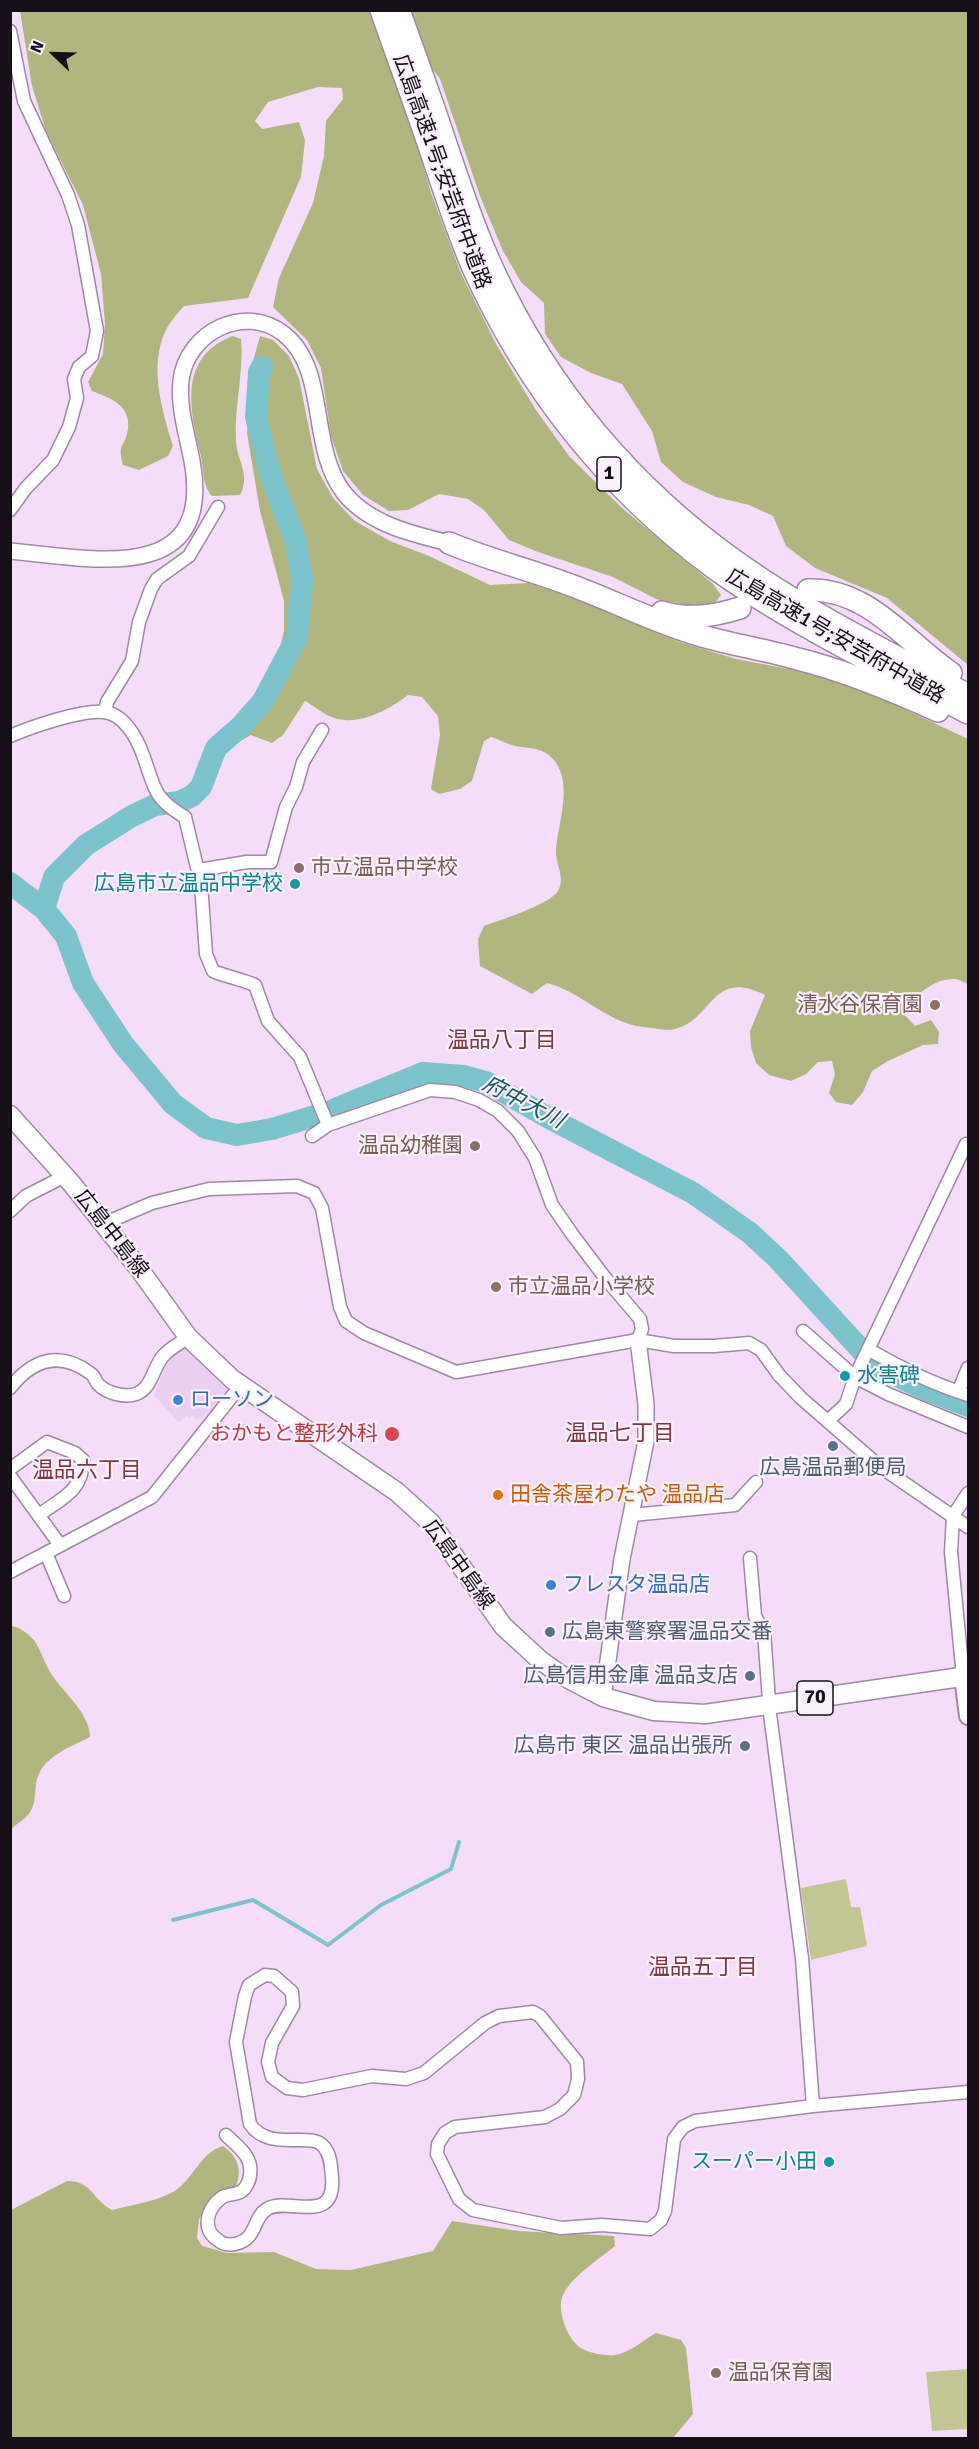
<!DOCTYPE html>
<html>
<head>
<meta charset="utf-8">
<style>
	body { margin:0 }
	#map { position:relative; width:979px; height:2449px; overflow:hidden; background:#f5ddfa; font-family:Signika,sans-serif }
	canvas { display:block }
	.frame { position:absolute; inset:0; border:12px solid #160e18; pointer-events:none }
	.north { position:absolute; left:24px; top:24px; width:60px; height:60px; -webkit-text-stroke:4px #f9f0fc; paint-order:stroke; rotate:293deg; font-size:16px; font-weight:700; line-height:24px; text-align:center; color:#160e18 }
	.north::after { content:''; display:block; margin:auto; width:21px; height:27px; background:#160e18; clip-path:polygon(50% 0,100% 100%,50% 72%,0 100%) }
</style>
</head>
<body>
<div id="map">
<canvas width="979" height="2449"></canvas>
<div class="frame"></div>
<div class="north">N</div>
</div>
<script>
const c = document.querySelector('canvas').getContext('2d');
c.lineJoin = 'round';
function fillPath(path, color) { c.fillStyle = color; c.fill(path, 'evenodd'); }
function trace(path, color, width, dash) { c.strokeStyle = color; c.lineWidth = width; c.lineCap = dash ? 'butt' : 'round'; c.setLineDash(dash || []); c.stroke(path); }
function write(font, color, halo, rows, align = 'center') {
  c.font = font + ' Signika,"Noto Sans JP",sans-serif'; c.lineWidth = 4.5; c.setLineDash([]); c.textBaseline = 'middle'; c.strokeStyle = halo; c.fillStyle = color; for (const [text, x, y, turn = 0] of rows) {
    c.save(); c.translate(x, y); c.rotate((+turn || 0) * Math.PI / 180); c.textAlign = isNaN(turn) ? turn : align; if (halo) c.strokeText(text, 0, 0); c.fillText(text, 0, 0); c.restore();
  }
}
fillPath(new Path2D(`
	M185,1348l46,46 -20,25 -6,-6 -7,8 -6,-6 -2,3 -4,-2 -7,7 -25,-28 12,-29 5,-8z`), '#ecd0f3');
fillPath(new Path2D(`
	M846,1879l5,28h9l7,39 -56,14 -10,-72z
	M968,2369v60l-36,2 -6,-59z`), '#c3c692');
fillPath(new Path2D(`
	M20,11h353l32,90 26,92 29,78 36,73 40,66 33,46 53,52 91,76 8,11 -6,8 -27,2 -32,-6 -43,-22 -75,-25 -29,-12 -25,-30 -16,-11 -29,-5 -31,16 -19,1 -26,-16 -20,-24 -12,-35 -10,-68 -14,-28 -34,-33 6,-29 34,-75 11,-47 2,-35 17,-22 -1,-11 -24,-1 -50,15 -13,19 7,8 37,-7 6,18 -4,37 -53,121 -64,8c-7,8 -15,17 -19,26 -16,35 -3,79 8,114l-5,10 -29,14 -16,-5c-6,-23 2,-17 5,-36 3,-24 -18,-31 -36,-38l-4,-9 15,-28 2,-30 -4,-50 -18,-69 -37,-74 -14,-45z
	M409,11h559v654l-81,-67 -72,-30 -29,-22 -13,-30 -24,-11 -33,-8 -33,-15 -22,-20 -9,-31 -30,-47 -31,-11 -30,-16 -16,-23 -1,-31 -23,-21 -18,-31 -23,-55 -40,-117 -9,-12z
	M233,336l8,3c3,34 -7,68 -5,102 1,20 15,34 4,54l-28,1c-10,-11 -8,-26 -11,-40 -11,-45 -24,-99 32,-120z
	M260,336l13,4 16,16 10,22 18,91 16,29 22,23 35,20 39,15 61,29 39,-2 47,16 104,43 56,17 58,11 61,16 113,53v245c-3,-1 -9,-5 -13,-5 -22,-1 -41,18 -53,33l13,14 16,-6 8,12 -1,12 -15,1 -35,16 -16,10 -9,21 -11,13 -16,-3 -7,-9 6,-19 -3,-13 -14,1 -12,12 -15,7 -22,-6 -13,-12 -5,-16 -1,-16 15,-36c-54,-27 -51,24 -90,34 -7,2 -16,0 -23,-1 -47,-3 -64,-34 -105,-45l-15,11 -52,-28 -2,-27 6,-13c16,-6 65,-21 74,-35 8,-13 -3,-28 -2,-41 2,-28 19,-70 -5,-93 -11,-11 -26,-8 -39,-12 -7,-2 -14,-6 -21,-8l-7,4 -12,40 -12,8 -21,5 -8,-5 9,-54 -2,-19 -16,-19 -14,-2c-19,15 -49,31 -74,23 -10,-3 -20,-12 -29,-17l-22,34 -11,8 -21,-8 -14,8 -7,-6 11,-20 19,-18 18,-42 6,-26v-30l-24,-90 -13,-78 5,-68z
	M11,1626c7,1 14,5 20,11 8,7 12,23 18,33 12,22 40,40 41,67 -21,11 -50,20 -54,47 -1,10 -1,23 -8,31 -5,6 -13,9 -17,15z
	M223,2146c14,10 20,23 13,40l-21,9 -16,24 -2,19 5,8 25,7 47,-1 42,17 35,1 82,-19 19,-30 66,10 96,5 1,10c-17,14 -40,28 -51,47 -8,13 1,40 12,51 8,9 28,12 39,11 14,-2 29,-15 41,-22l25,7 5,8 7,66 -20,24h-662v-228l56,-29c26,0 25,19 45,29 19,-5 42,-8 59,-17 21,-10 29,-41 52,-47z`), '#b1b57e');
trace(new Path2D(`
	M173,1920l80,-20 75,45 53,-40 70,-36 8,-27`), '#7bc4cd', 4);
trace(new Path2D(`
	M10,883l34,26 22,27 17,47 40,61 50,60 33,24 31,7 35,-6 56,-17 95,-39 41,3 22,6 63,36 144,75 57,40 28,26 97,106 47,23 46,18
	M44,909l10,-32 32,-32 46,-29 23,-11 24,-3 13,-6 9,-9 15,-39 25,-22 22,-25 34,-64 5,-58 -6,-37 -26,-68 -14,-57 3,-45 3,-5`), '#7bc4cd', 22);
const minor = new Path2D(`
	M10,31l14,70 44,94 10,30 19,106 -5,25 -13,11 -5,12 3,19 -8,29 -16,33 -27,28 -16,22
	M105,712l2,-10 25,-41 7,-39 12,-33 6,-10 32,-23 29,-49
	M10,736c21,-9 73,-27 94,-24 20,2 33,26 39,43 12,32 9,43 42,62l16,67 5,70 7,17c14,6 28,8 42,14l13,36 32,36 28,68
	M199,870l48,-8h24l15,-55 10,-20 7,-25 19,-32
	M312,1136l16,-11 102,-35 25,2 24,8 19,11 20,20 17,27 17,47 20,29 34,45 34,40 2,10 -4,11
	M10,1211l16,-15 39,-20
	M103,1224l49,-21 57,-14 88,-3 17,7 8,15 18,99 6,14 18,12 92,39 182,-32 36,6h40l35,-3 12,7 18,25 22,23 77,67 90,62
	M803,1331l52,46 33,17 80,33
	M868,1349c32,19 65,35 100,46
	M10,1388c22,-28 49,-38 80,-15 4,2 5,7 8,11 8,9 27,14 38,10 17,-6 17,-29 29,-40 7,-7 16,-11 23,-17
	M958,1392l10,-24
	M828,1421l18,-17 9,-27 111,-233
	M10,1469l37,-27 28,11 8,7c0,31 -21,38 -44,55
	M10,1476l50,69
	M632,1515l103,-10 21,-23
	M46,1553l18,43
	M750,1558l5,58 9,16 6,82 32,244 11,148
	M10,1572l142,-75 89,-112
	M963,1677l-12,-125 2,-36 15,-23
	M226,2135c12,12 27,21 24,40 0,5 -4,13 -8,16 -6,4 -16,3 -21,7 -14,11 -20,31 -3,42 4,4 11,5 17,4 23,-5 17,-26 32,-35 21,-13 69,18 65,-32 -1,-10 -1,-22 -8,-30 -12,-17 -55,6 -74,-23l-14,-82 9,-46 4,-11 16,-10 9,1 18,16 1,14 -21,37 -4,19 4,15 15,11 16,2 69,-14 34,3 18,-6 61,-50 14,-7 34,-4 7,4 37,46 1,17 -4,16 -14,14 -15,8 -90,10 -10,6 -7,11 -1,10 22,45 14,11 88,18 41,-3 48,4 11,-9 4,-9 9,-72 9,-12 12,-6 118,-15 155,-14`);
const tertiary = new Path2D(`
	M10,551c79,7 205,37 182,-90 -5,-27 -14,-54 -11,-81 6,-48 64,-77 103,-46 45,36 24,112 60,159 25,31 68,41 105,50
	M603,1697l19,-138 24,-118v-37l-8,-64`);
const secondary = new Path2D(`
	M963,1677l5,39`);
const primary = new Path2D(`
	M10,1115l62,69 68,86 48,67 44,42 165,113 34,31 72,103 37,34 21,15 42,22 51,14 51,3 263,-38`);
const motorway = new Path2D(`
	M381,10c17,49 35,97 51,145 13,38 25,76 41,113 54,119 135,222 241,300 79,57 169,99 254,145
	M399,10c15,43 31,85 45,128 18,53 35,106 61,156 58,115 145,211 252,282 67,45 141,81 211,119
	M449,543c40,17 83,27 124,43 40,15 78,34 119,47 34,11 71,16 106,26 48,12 94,31 140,52
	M808,590c60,-2 98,52 143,83
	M662,612c27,8 52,4 78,-4`);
trace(minor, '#9e88a3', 15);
trace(tertiary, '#9e88a3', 18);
trace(secondary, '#9e88a3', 20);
trace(primary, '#9e88a3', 21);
trace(motorway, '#9e88a3', 24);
trace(minor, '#fff', 12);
trace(tertiary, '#fff', 15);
trace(secondary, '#fff', 16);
trace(primary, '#fff', 18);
trace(motorway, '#fff', 21);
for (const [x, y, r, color] of [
	[299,868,6,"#8d6e63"],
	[295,884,6,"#0f9aa8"],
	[935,1005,6,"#8d6e63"],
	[475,1146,6,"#8d6e63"],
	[496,1287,6,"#8d6e63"],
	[845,1376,6,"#0f9aa8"],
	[178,1400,6,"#3f7fe0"],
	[392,1434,8,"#e0444e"],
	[833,1446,6,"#5c6f8a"],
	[498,1495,6,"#e8710a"],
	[551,1585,6,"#3f7fe0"],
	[550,1632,6,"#5c6f8a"],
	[750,1676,6,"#5c6f8a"],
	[745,1746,6,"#5c6f8a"],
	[829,2162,6,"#0f9aa8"],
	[716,2373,6,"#8d6e63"]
]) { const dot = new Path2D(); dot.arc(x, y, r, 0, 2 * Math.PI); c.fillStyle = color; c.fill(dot); trace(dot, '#f9f0fc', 2); }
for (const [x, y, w] of [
	[609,474,24],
	[815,1698,36]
]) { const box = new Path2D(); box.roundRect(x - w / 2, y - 17, w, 34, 4.5); c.fillStyle = '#f9f0fc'; c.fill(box); trace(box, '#160e18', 1.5); }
write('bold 20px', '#160e18', null, [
	["1",609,474],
	["70",815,1698]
]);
write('21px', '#160e18', '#f9f0fc', [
	["広島高速1号;安芸府中道路",441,172,70],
	["広島高速1号;安芸府中道路",835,637,30],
	["広島中島線",111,1234,52],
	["広島中島線",458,1565,54]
]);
write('21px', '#785e54', '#f9f0fc', [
	["市立温品中学校",311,868],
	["清水谷保育園",923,1005,"right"],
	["温品幼稚園",463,1146,"right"],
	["市立温品小学校",508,1287],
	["温品保育園",728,2373]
], 'left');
write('21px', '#0d838f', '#f9f0fc', [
	["広島市立温品中学校",283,884],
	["水害碑",857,1376,"left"],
	["スーパー小田",817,2162]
], 'right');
write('21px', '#366cbe', '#f9f0fc', [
	["ローソン",190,1400],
	["フレスタ温品店",563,1585]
], 'left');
write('21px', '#be3a42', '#f9f0fc', [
	["おかもと整形外科",378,1434]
], 'right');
write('21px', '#4e5e75', '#f9f0fc', [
	["広島温品郵便局",833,1468,"center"],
	["広島東警察署温品交番",562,1632,"left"],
	["広島信用金庫 温品支店",738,1676],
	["広島市 東区 温品出張所",733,1746]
], 'right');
write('21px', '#c56008', '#f9f0fc', [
	["田舎茶屋わたや 温品店",510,1495]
], 'left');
write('22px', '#803840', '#f9f0fc', [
	["温品八丁目",502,1041],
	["温品七丁目",620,1434],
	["温品六丁目",87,1471],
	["温品五丁目",703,1968]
]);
write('italic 22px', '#1b5960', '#f9f0fc', [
	["府中大川",523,1103,27]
]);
</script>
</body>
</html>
